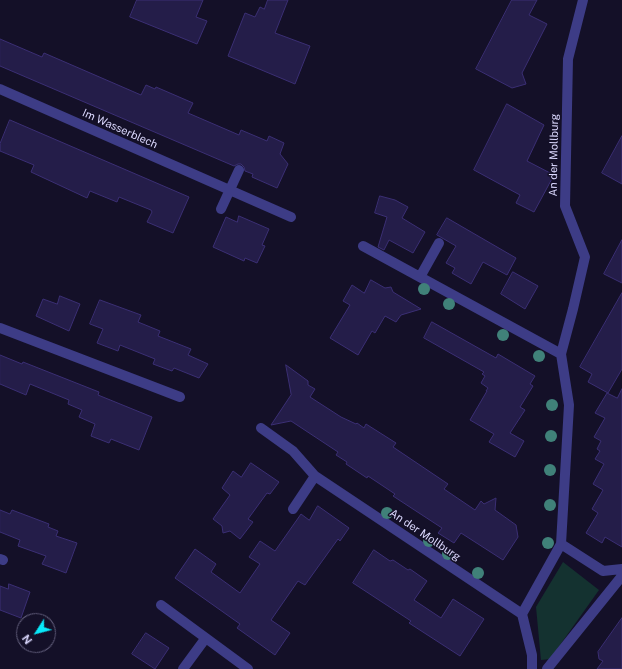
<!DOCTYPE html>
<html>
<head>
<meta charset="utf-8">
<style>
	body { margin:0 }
	#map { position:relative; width:622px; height:669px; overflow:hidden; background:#141028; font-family:"Public Sans",sans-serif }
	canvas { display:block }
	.north { position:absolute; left:16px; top:613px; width:40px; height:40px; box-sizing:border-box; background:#141028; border:1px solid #64607e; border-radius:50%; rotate:234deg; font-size:11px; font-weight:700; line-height:16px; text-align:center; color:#dbd8fe }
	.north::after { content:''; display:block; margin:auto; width:14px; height:18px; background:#08e9fa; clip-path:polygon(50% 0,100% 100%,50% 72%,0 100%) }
</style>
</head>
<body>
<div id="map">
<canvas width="622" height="669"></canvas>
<div class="north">N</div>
</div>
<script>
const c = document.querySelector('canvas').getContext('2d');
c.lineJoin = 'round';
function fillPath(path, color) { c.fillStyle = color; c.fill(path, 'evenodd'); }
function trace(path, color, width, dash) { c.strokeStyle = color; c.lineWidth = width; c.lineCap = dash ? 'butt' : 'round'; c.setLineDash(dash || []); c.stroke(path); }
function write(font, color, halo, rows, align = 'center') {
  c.font = font + ' "Public Sans",sans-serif'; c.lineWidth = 3; c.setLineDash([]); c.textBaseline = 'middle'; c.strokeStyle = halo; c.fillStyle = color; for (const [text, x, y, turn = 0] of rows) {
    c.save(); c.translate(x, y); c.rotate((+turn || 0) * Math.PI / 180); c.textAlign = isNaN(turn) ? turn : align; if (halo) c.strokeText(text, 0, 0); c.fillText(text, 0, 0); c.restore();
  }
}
fillPath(new Path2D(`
	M563,562l36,28 -49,69 -9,1 -5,-53z`), '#143230');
const building = new Path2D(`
	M137,0h66l-7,17 11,4 -10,23 -67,-27z
	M268,0h20l-13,33 35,13 -15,38 -67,-28 17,-43 10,4 5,-10 4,2z
	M512,0h25l-8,15 18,9 -25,49 4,11 -14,4 -36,-19z
	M0,39l42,18 2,-4 97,42 5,-10 9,4 1,-2 37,16 -5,10 51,22 2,-5 26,11 2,-5 15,7 -4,11 8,10 -11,24 -25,-11 1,-3 -8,-3 -1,-4 -3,-3h-3l-4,2 -234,-100z
	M507,104l37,21 -17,36 27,14 -20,37 -18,-9 4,-8 -46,-25z
	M10,120l179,77 -16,36 -26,-11 5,-10 -1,-2 -32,-13 -2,5 -27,-11 -3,7 -56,-26 3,-7 -34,-14v-7z
	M622,136v48l-20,-11z
	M380,196l15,4 13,7 -6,11 23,14 -12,21 -24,-13 -5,10 -6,-3 9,-30 -12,-4z
	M239,216l30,13 -7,16 3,1 -8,17 -12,-5 -1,3 -31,-14 13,-30 11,5z
	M447,218l69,40 -9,17 -24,-13 -12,22 -19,-11 3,-5 -9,-5 10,-17 -19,-11z
	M622,240v43l-18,-9z
	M513,272l25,14 -13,23 -24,-15z
	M371,280l14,8 6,-1 2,5 28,17 -20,6 -5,7 -11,-6 -10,17 -3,-2 -14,24 -28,-17 20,-33 -7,-4 9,-16 12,8z
	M622,293v76l-14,24 -20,-11 4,-8 -12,-7z
	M60,296l20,8 -11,27 -33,-15 7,-17 14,5z
	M100,300l41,15 -3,7 22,9 -2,5 33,13 -3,6 20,9 -9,14 -25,-10 -2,3 -19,-7 2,-5 -35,-14 -2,6 -21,-8 6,-14 -13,-5z
	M432,322l64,36 2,-4 37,22 -5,8 3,2 -13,21 5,3 -15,23 14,8 -9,16 -26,-15 5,-8 -24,-14 17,-29h-1l2,-3 -7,-5 4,-7 -3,-2 2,-2 -60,-34z
	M0,355l22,9 1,-2 76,30 -1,3 54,22 -13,33 -28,-11 -2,4 -18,-7 4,-12 -16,-7 3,-7 -14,-6 1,-4 -39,-16 -4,11 -26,-11z
	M286,365l22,16v4l7,4 -5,8 31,20 15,7 1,-1 7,5 2,-4 30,19 -3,4 55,37 -4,5 31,21 6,-9 3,3 12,-6 -1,12 21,15 2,12 -15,23 -42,-27 -7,10 -16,-10 4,-5 -49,-32 2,-2 -27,-18 -1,2 -21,-14 1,-2 -11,-7 2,-3 -47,-31 -20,4 20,-30z
	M622,389v158l-17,-10 -3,6 -16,-10 12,-20 -6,-4 11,-19 -10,-6 11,-20 -9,-5 5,-8 -3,-2 4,-8 -7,-4 11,-19 -10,-5 12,-20 10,5z
	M251,463l28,19 -9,12 -3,-1 -19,26 5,3 -13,17 -10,-8 -7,2 -1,-7 -9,-7 17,-24 -8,-7 11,-17 8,6z
	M318,506l31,22 -9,13 -2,-2 -33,46 -7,-4 -27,39 19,13 -15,22 -38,-27 3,-4 -65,-46 20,-29 21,15 -5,8 29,21 20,-29 -11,-7 11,-16 15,10 26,-37 8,6z
	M0,510l10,4 2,-4 37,14 -1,3 10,4 -2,5 21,7 -11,30 -24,-9 4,-8 -28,-10 2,-6 -20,-8z
	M374,550l16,11 3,-1 15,10 2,-1 17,12 -13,19 27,18 12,-19 31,20 -24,37 -51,-33 2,-2 -58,-38z
	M9,584l21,8 -9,26 -21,-8v-24l8,3z
	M622,618v51h-25l6,-8 -4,-2 -1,-7z
	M146,633l23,15 -14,21 -23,-15z`);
fillPath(building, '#241d49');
trace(building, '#3b2f74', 1);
trace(new Path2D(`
	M0,89l291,128
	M221,209l18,-39
	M363,246l198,108 8,51 -8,139
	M420,277l19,-34
	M0,328l180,69
	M561,354l12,-45 12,-52 -20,-51 3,-147 15,-59
	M261,428l32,23 22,25 207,138
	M293,509l22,-33
	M0,559l3,1
	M161,605l87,64
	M183,669l22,-30
	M532,669v-14l-10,-41 39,-70 42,27 19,-2
	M547,669l75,-93`), '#3d3c86', 10);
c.fillStyle = '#408179';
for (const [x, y] of [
	[424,289],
	[449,304],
	[503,335],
	[539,356],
	[552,405],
	[551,436],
	[550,470],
	[550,505],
	[387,513],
	[429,541],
	[548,543],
	[448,554],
	[478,573]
]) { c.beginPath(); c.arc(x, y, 6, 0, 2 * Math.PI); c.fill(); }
write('11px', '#dbd8fe', '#141028', [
	["Im Wasserblech",120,129,24],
	["An der Mollburg",554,155,-89],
	["An der Mollburg",425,535,34]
]);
</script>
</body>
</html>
